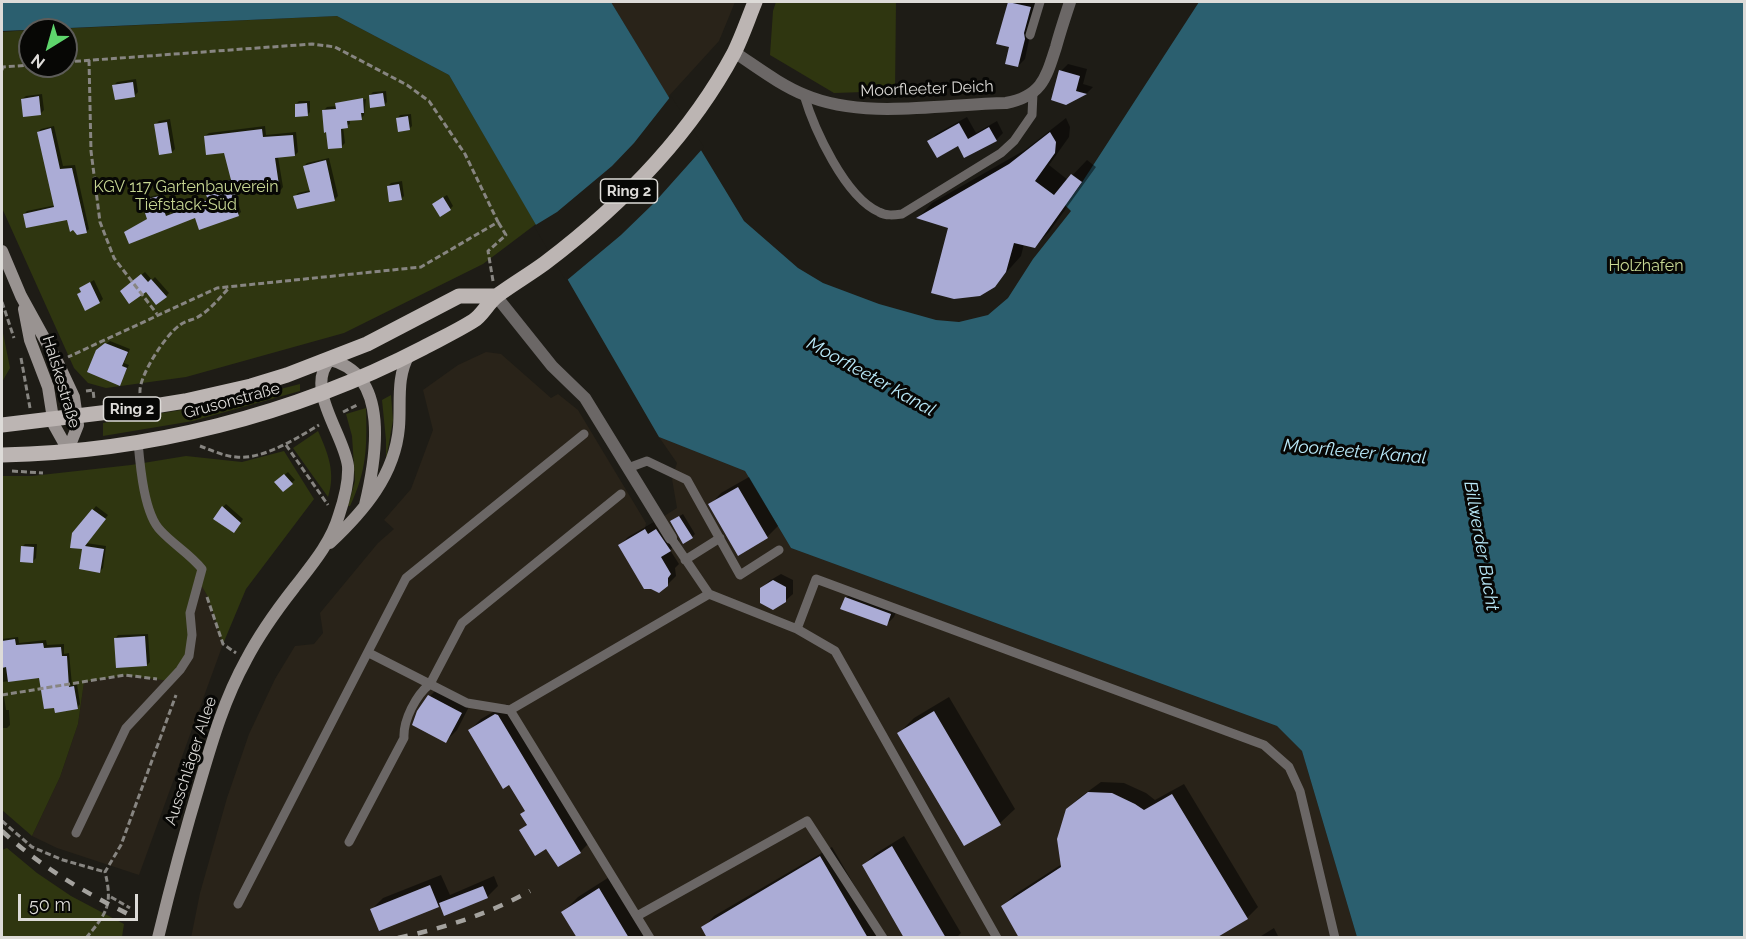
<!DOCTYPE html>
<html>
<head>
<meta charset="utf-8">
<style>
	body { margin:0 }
	#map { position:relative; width:1746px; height:939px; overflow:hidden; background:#1e1c16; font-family:Raleway,sans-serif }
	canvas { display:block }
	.frame { position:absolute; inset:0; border:3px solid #dddbd8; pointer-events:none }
	.north { position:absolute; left:18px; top:18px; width:60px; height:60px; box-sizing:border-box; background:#070705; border:2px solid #5d5c59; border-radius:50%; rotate:217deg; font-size:16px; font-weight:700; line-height:24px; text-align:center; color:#dddbd8 }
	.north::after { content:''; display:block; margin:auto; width:21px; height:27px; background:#5ed56c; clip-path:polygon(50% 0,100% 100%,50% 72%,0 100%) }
	.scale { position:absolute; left:18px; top:894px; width:120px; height:27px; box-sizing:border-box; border:3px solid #dddbd8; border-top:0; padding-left:8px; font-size:18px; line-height:21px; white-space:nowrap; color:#dddbd8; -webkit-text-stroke:4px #070705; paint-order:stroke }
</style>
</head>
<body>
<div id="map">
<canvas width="1746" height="939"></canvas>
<div class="frame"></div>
<div class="north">N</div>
<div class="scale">50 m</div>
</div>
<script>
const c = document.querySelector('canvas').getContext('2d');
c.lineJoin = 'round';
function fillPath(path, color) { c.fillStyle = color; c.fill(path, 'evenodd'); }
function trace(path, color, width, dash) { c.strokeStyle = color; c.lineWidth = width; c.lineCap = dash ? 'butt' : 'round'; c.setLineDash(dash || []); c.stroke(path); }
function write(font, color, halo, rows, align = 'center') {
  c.font = font + ' Raleway,sans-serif'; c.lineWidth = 6; c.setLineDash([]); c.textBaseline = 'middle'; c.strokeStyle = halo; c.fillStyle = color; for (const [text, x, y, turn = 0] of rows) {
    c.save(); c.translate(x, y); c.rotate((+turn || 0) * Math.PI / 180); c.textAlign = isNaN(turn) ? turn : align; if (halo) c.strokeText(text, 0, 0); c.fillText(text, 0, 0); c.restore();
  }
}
fillPath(new Path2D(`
	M611,2h124l-16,39 -51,56z
	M486,352l15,2 50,44 7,-4 20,16 68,113 -1,5 32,-20 -5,-29 5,-16 -18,-26 86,34 46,77 486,178 25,25 55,186 -1166,1 9,-45 27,-95 22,-64 26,-55 20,-33 19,-2 9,-11 -3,-20 58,-70 16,-14 -10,-9 27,-31 22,-59 -10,-40 35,-25z
	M200,582l8,15 15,47 -84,231 -82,-27 -25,-12 28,-59 18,-53 6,-42 41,-7 45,5z`), '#292319');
fillPath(new Path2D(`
	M776,2h120l-1,89 -61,2 -64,-38 3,-44z
	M337,16l112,59 87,149 -53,40 -139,69 -158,44 -80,11 -18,-5 -14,-15 -72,-160v-176l28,-2v36h36v-36h-33z
	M2,328l8,40 -8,14z
	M300,384v7l-107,30 -90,15v-13l126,-21z
	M391,395l2,25 -7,40v-20l-4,-40z
	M366,408c1,39 1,62 -16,98h-2l7,-25 -3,-45 -6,-22z
	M318,431c10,22 18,42 10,66l-35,-49z
	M284,451l30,48 -68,90 -23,55 -15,-47 -8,-14 -10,30 -1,43 -19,25 -45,-6 -41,7 -6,42 -18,53 -28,59 -30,-26v-334h30l99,-11 55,-9 56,6z
	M7,848l30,25 34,23 53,28 -2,13h-120v-87z`), '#2f3610');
fillPath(new Path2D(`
	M2,2h609l133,219 54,47 25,15 56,21 57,16 23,2 29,-7 20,-17 25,-39 38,-48 -6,-6 14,-18 120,-185h545v935h-387l-55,-186 -25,-25 -486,-178 -46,-77 -86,-34 -210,-362 -112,-59 -335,15z`), '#2b5f6f');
fillPath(new Path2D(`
	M671,96l33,51 -50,56 -33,32 -55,46 -32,-55 23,-14 55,-46 22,-23z`), '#1e1c16');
fillPath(new Path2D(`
	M1009,2h28l-12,57 -7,7 -7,-20 -14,-3z
	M1068,64l19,5 -4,15 10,3 -6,6 -21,10 -5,-32z
	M136,79l2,13 -3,3 -21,-10 3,-3z
	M386,91l1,11 -3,3 -14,-10 3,-3z
	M42,94l2,16 -3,3 -19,-14 4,-3z
	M366,99l-2,16 -3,4h-11v5l-7,3 2,16 -3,3 -18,-36 3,-3 10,-1 1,-4v2z
	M299,101h11v11l-3,3 -11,-11z
	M411,114l1,12 -3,3 -12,-10 3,-4z
	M967,117l9,16 21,-12 6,12 -7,7 -38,4 -29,-2 7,-8z
	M1066,118l4,9 -1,10 -20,28 19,15 19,-20 9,7 -47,65 -15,15 -10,-3 -3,12 -26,29 -46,-58 -30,-10 13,-14 93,-53z
	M170,119l5,30 -3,3 -16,-28 3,-3z
	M54,126l9,40 12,-1 14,64 -3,3 -18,-14 -44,-4 3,-3 29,-6 -18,-73 3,-3z
	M265,126l1,9 30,-3 2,20 -3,3 -17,2 5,30 -3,4 -17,-5 -28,7 6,19 -3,3 -42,1 -70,16 23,-14 -6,-16 3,-4 17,-5 7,21 39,-15 -3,-10 3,-3 23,-7 -7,-28 -20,-15 4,-3z
	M329,158l9,38 -3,3 -40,-2 3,-4 13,-3 -7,-24 3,-3z
	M402,181l2,15 -3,3 -13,-13 3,-3z
	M447,195l6,11 -3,3 -13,-8z
	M145,272l7,8 3,-3 14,16 -3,3 -20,-6 -21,-2z
	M94,280l9,19 -3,3 -18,-11 -1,-3z
	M110,341l20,8 -6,14 5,2 -10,19 -18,-37z
	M288,472l7,8 -12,10 -7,-8z
	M749,477l29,49 -11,11 -57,-32 11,-12z
	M226,504l17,15 -6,9 -14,-21z
	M96,506l12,9 -22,28 20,3 -3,22 -3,3 -26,-37z
	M683,514l12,20 -3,3 -20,-16z
	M654,522l3,5 8,-5 14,19 -9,9 9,14 -4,4 1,8 -9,9 -47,-40 8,-8z
	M25,544h12l-1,14 -3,3 -11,-14z
	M781,574l12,6v14l-8,7 -23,-13 7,-7z
	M854,591l44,16 -4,10 -7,7 -41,-26z
	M148,634l2,28 -3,3 -32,-26 3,-4z
	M18,637l1,6 27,-3 1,5 17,-1v10l5,-1 3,32 5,-1 3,20 -3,4 -37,-31 -38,5 4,28h3l1,15 -3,3h-5v-89z
	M441,685l31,16 -15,29 -11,11 -16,-45z
	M949,697l66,112 -15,14 -35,21 -66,-111 15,-15z
	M507,704l84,137 -11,11 -33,-5 -26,-17 7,-7 -2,-12 -16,-28 -40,-53 11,-11z
	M1101,782l23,1 22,10 9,7 29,-16 74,123 -11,11 -244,-12 11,-11 48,-31 5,-54 12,-12z
	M904,836l57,97 -5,5h-50l-42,-73 11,-11z
	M832,847l53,91h-176l-6,-10 11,-12z
	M614,874l38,64h-73l-16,-26 15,-15z
	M441,875l9,20 44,-19 4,10 -11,11 -46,7 -3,2 -66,3 11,-11z
	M1274,928l5,10h-21z`), '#0007');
fillPath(new Path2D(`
	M1008,2l23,5 -7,26 1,6 -7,28 -13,-3 4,-17 -13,-3z
	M1059,70l21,6 -4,15 11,3 -21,11 -15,-5z
	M133,82l2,15 -20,3 -3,-15z
	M383,93l2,13 -15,2 -1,-13z
	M39,96l2,19 -18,2 -2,-18z
	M363,98l1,15h-3l1,7 -15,1 1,7 -7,1 1,19 -14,1 -2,-17 -2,1 -2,-23 14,-1 -1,-6z
	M307,103l1,13 -13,1v-13z
	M408,116l2,14 -12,2 -2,-14z
	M167,122l5,31 -13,2 -5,-31z
	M959,123l9,16 21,-12 8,14 -33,17 -6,-12 -21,12 -10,-17z
	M51,128l9,41 12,-1 15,65 -10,2 -4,-5 -3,2 -3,-12 -41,8 -3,-14 31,-7 -17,-75z
	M262,129l1,8 30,-2 2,21 -20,2 5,34 -13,2v-2l-5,1v-5l-30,7 7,21 -40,14 -4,-12 -66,26 -5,-12 23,-13 -6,-18 18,-5 7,20 42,-16 -4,-11 27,-9 -7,-27 -18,2 -2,-19z
	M1050,132l6,10 -1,11 -20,28 19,14 17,-21 11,8 -47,66 -21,-5 -8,29 -11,15 -15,9 -26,3 -23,-6 17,-65 -32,-10 93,-54z
	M326,160l9,41 -38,8 -4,-13 17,-4 -7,-26z
	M399,184l3,16 -13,2 -2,-16z
	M443,197l8,13 -11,7 -8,-13z
	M141,274l7,8 3,-3 16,18 -11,8 -10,-13 -17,12 -9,-13z
	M90,282l10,21 -15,8 -8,-17 4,-2 -2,-4z
	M105,343l23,9 -6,14 5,2 -7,18 -33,-14 9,-22z
	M284,474l9,10 -10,8 -9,-10z
	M738,487l30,51 -30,18 -30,-52z
	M222,506l19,17 -7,10 -21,-14z
	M92,509l14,10 -21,27 19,3 -4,24 -21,-4 3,-20 -12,-1 2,-15z
	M679,516l14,22 -10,6 -13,-23z
	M645,529l3,5 8,-5 15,22 -10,6 10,17 -3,4v8l-9,7 -8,-4h-7l-26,-44z
	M21,546l13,1 -1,16 -13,-1z
	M773,580l13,7v15l-13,8 -13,-7v-15z
	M845,597l46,17 -4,12 -47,-17z
	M145,636l2,30 -31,2 -2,-30z
	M15,639l1,6 27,-2 1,5 17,-1 1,9h5l2,31 5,-1 4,23 -23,4 -1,-5 -10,1 -5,-31 -31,4 -2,-15 -4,1v-27z
	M428,695l34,18 -16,30 -34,-18 5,-14z
	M934,711l67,114 -37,21 -67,-113z
	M495,714l3,1 83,138 -23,14 -12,-18 -11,7 -16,-26 8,-5 -7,-11 5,-3 -16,-26 -6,4 -35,-59z
	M1088,792l24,1 23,11 9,6 28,-16 76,125 -32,19h-197l-18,-32 60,-39 -4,-28 9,-30z
	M892,846l54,92h-42l-42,-73z
	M820,856l48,82h-161l-6,-11z
	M430,885l9,22 -60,24 -9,-22z
	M483,886l5,12 -44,18 -5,-13z
	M599,888l30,50h-52l-16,-26z`), '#abacd6');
trace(new Path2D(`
	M89,60l2,91 9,71 14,36 43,56
	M66,62l246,-18 23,3 72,38 22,16 36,53 33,68 -77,45 -204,21 -149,69
	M2,70l1,-3 27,-2
	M493,281l-5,-30 18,-16 -8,-13
	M2,302l12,36
	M21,358l9,50
	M86,391l7,-1 1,9
	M140,393c-2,-16 26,-59 40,-68 6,-5 15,-5 21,-10 11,-7 19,-18 28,-27
	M343,412l16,-8
	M286,445l42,60
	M200,446c11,4 23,10 36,11 27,3 61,-19 83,-32
	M12,471l31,2
	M207,597l16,47 13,9
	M2,695l123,-20 32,4
	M2,821l30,26 31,13 42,12
	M111,897l19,11
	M86,938c21,-25 27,-33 19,-66l16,-27 55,-150`), '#878581', 3, [6, 3]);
trace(new Path2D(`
	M1030,35l10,-33
	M804,95c10,34 41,102 75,117 7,4 15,3 23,2l99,-61 13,-12 18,-26 1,-22
	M628,468l19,-7 40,19 53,95 39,-25
	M685,560l35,-22
	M709,594l88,35 19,-50 448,166 25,22 11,24 35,147
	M797,629l38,22 162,287
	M369,653l98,50 43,7
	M76,833l50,-105 54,-58 9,-14 3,-21 -2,-22 12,-44c-12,-15 -28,-24 -41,-38 -17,-16 -21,-66 -23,-89
	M349,842l55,-104c-1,-18 12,-43 26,-54l32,-61 159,-129
	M238,904l168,-326 178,-144
	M637,916l170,-95 76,117
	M650,938l-140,-228 199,-116 -38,-56`), '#6b6766', 9);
trace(new Path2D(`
	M734,52c23,15 46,33 71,43 59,25 138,9 201,8 36,-7 40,-25 50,-56 4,-15 9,-30 14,-45
	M496,296l56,70 33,32 86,140`), '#6b6766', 12);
trace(new Path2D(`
	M2,251l19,45 38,69 15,32 4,28 -10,25
	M24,309l6,31 18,47 6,38 14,25
	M330,543c34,-32 65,-68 69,-116 2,-24 -3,-50 10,-72
	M158,938c13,-54 27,-106 43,-159 12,-41 24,-81 45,-119 13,-25 30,-49 48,-72 17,-22 37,-45 45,-73 5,-15 10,-33 9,-49 -4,-32 -44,-78 -18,-106 61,14 46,99 35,145`), '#999391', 12);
trace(new Path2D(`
	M2,425l140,-17 43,-7 66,-15 36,-11 80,-31 92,-48h37
	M2,455c145,-3 292,-40 421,-107 17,-9 34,-17 50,-27 10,-6 15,-19 25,-26 15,-11 32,-21 47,-32 74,-56 144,-126 189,-210 8,-16 14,-34 21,-51`), '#bcb5b3', 15);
trace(new Path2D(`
	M2,831c38,35 80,60 126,83
	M398,938c46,-10 91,-24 132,-47`), '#a4a29e', 4.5, [10, 10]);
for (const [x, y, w] of [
	[629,191,57],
	[132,409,57]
]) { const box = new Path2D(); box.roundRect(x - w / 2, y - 12, w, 24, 4.5); c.fillStyle = '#070705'; c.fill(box); trace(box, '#dddbd8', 1.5); }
write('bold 15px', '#dddbd8', null, [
	["Ring 2",629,191],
	["Ring 2",132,409]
]);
write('16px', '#dddbd8', '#070705', [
	["Moorfleeter Deich",927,89,-2],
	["Halskestraße",61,382,73],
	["Grusonstraße",232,401,-15],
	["Ausschläger Allee",191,761,-72]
]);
write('16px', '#c7d793', '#070705', [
	["KGV 117 Gartenbauverein",186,187],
	["Tiefstack-Süd",186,205],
	["Holzhafen",1646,266]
]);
write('italic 18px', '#b9e9f9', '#070705', [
	["Moorfleeter Kanal",871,377,29],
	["Moorfleeter Kanal",1355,452,5],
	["Billwerder Bucht",1481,546,80]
]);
</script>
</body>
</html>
